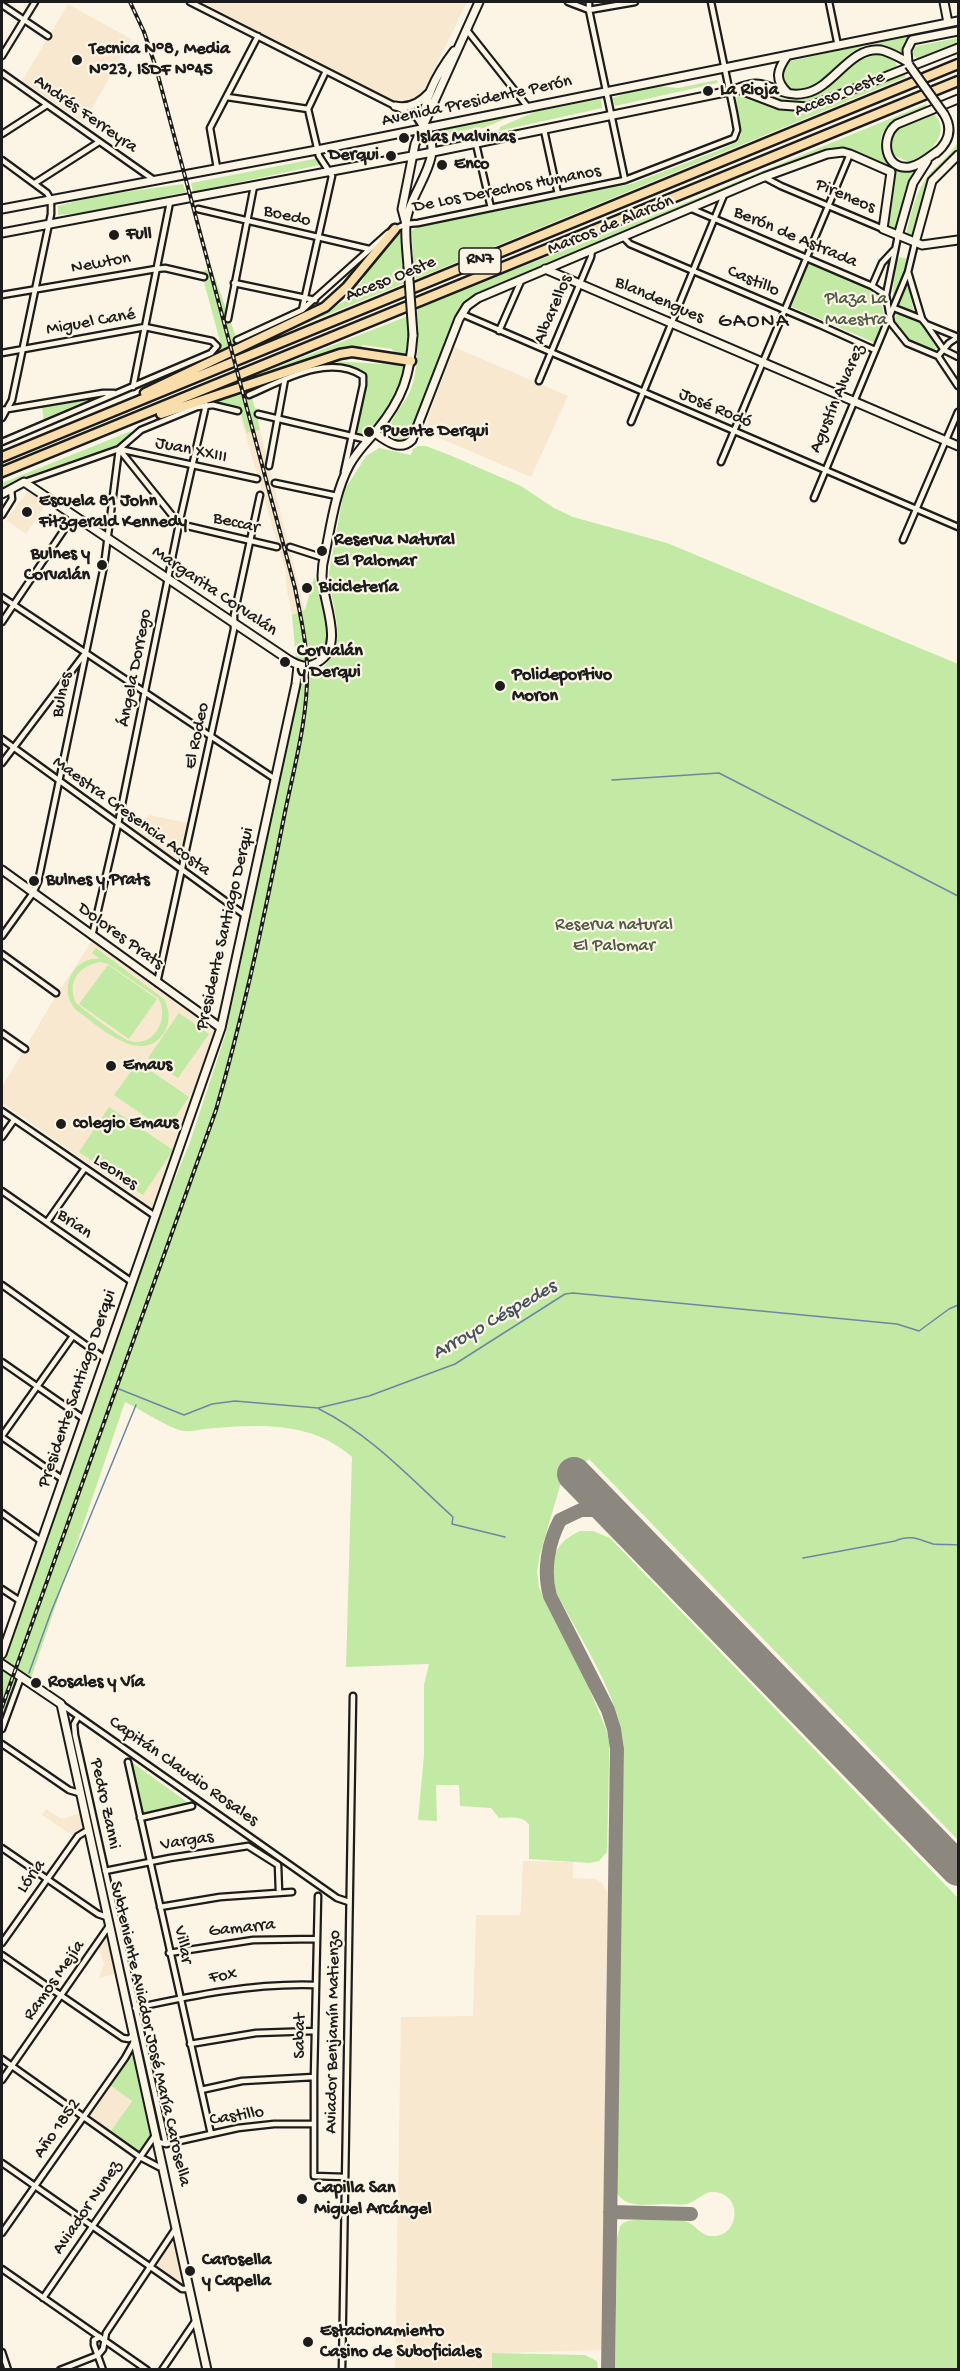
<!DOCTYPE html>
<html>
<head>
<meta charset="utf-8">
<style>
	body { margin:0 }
	#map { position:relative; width:960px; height:2371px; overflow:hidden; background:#fcf5e5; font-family:"Gochi Hand",sans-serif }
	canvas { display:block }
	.frame { position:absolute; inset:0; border:3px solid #1c1c1c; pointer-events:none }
</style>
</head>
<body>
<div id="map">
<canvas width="960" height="2371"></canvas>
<div class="frame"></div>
</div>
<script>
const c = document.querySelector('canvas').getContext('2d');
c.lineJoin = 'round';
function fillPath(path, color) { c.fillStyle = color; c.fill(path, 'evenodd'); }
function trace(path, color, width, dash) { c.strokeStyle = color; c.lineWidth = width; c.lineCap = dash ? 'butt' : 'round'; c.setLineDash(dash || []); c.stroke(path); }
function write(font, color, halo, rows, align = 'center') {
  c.font = font + ' "Gochi Hand",sans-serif'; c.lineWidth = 4.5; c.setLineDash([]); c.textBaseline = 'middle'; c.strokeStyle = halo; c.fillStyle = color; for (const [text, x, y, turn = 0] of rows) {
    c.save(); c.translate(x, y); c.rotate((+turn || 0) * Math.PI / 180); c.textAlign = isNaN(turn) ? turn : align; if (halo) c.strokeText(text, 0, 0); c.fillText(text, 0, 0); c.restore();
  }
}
fillPath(new Path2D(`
	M201,2h266l-44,90 -10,8 -11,2 -6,-3 -2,2z
	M68,4l63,35 -47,84 -62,-42z
	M454,347l114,49 -37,81 -108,-46z
	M240,416l3,3 4,14 13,-3 45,180 -13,5 -6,-29v-13z
	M28,491l19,12 -21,31 -20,-14z
	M149,815l39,8 -9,39 -42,-31z
	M93,939l120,87 4,11 -60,170 -5,1 -150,-105v-16l52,-88z
	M46,1809l16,10 19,-6 2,13 -8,11 -33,-22z
	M523,1861l50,1v16l23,1 6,4 5,9 -3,458 -112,3v16l-97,1 6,-353 72,-1 3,-101h43l2,-4z
	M107,1936l10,37 -18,5 5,-15 -6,-16z
	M110,2085l22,15 -22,32 -22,-15z
	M172,2243h3l8,44 -27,-20z`), '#f7e8cf');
fillPath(new Path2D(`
	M958,24v4l-48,9 -6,5 -2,15c-11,-10 -25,-16 -39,-11 -26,10 -40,48 -72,43 -6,-1 -8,-3 -9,-9 -1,-8 1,-11 4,-18z
	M958,38v7l-41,14 -4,-4v-6l3,-3z
	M881,54l14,8 3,6 -85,34 -12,2 -23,-3 -24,-10 1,-2c80,35 68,-26 126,-35z
	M904,74l2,3 -490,202 -3,-17 -1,-31 4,-4 215,-43 86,-33 20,-9 4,-8 -5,-36 2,-2 13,1 26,10 30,3 21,-4z
	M717,80l1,3 -103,23 -3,-8 30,-10 16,-2 20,2z
	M601,99l1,9 -103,23 1,-4 37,-16z
	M926,104l2,3c-12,5 -34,10 -43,22 -14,19 8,43 28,42l-7,17 -10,40 -7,1 -1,-4 7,-51c-5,-10 -44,-24 -56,-25l-70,22 -28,15 -273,116 -56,135 -7,6 -9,-1c-18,-15 9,-36 15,-53 9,-25 6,-54 6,-81l265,-104z
	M531,108l-50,21 -1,-2 -36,8 -2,-6z
	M934,114c19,20 -6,41 -25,48l-16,-7 -3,-7 2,-15 8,-6z
	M958,142v12l-22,19 -24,66 -6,-4c5,-22 11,-49 27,-65 10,-10 18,-16 25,-28z
	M319,158l1,7 -127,27 -2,-9z
	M183,184l3,8 -103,21 -25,2v-9l38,-10z
	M398,232l3,1 6,49 -168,69 -1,-1 77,-31 3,-4 31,-16 6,-7 -1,-6c8,-1 10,-7 11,-14z
	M900,257l8,2 -16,49 3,-46z
	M808,262l71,32 6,24 -10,25 -85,-37z
	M212,269l26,74 -23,12 6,-10 -20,-74z
	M908,281l6,32 21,32 5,3c-22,6 -34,-12 -46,-27z
	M408,316v35l-3,5 -10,-2 -3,-5 -29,-4 -4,4h-16l-91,28z
	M334,361l64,4 6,2c4,17 -24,61 -40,69l-5,-2 -4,-7 12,-51 -18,-8 -25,-4z
	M280,378l-30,14 5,16 5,2v8l-2,2 2,10 -13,3 -8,-25 -29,-7z
	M103,396l-59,25 -2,-14z
	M131,431l1,3 -12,10 -96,34 -22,14v-9z
	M418,446h8l26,10 69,30 33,22 19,9 94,26 291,121v1176l-369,-381 -29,27 -20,68 -3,17 2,16 6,15 41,79 20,48 3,13v23l-2,87 -8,9 -9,2 -61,-4v-34c-6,-10 -20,-7 -30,-7l-8,-10 -31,-2 -1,-21h-23l1,36 -19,-1 6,-65v-70l5,-21 -83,3 6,-210c-38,-34 -88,-33 -136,-29 -10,0 -23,4 -33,3 -15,-3 -43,-22 -58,-29l-94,276 -27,-18 156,-445 30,-73 36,-109 76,-358 6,-3 7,6c6,-9 15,-17 19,-27 10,-19 -5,-55 -5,-78l15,-82 22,-35 13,-8 32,7 2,-6z
	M314,577c10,22 32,99 -18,83l-4,-45 13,-5z
	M96,948l68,51c5,10 7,21 1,32 -22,38 -68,-6 -89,-21 -19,-20 -3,-54 24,-51l-8,-6zM101,962l7,2 50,34c12,19 -3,50 -28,43 -10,-3 -46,-31 -54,-38 -10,-22 4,-38 25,-41z
	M108,965l49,34 -28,40 -50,-35z
	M179,1013l30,21 -31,44 -30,-20z
	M138,1062l51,35 -23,34 -52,-36z
	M109,1107l64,43 -30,45 -64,-43z
	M580,1531h13l17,7 348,360v471h-343l2,-131 3,-12c3,-3 4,-4 8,-5 8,-2 48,-2 56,0 11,2 15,14 27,15 28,3 33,-41 4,-44 -11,-1 -16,7 -25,11 -6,3 -15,1 -23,1 -19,0 -44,6 -52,-15l9,-442c-5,-52 -43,-107 -67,-153 -7,-29 -8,-49 23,-63z
	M2,1666l16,11 -16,50z
	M130,1761l60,43 -48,9z
	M134,2053l17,84 -13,15 -28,-20 22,-31 -22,-16z
	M492,2353l93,2 12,6 1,8h-106z`), '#c2eaa5');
trace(new Path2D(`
	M612,780l107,-7 239,123
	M119,1389l65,26 28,-11 23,-3 83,7 51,-12 86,-32 110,-70 8,-1 324,31 22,7 30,-22 9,-4
	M319,1409c51,25 92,70 134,108l-1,7 53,13
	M803,1558l92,-17c17,-7 24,-1 38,3 8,1 18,0 25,1
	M29,1673l22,-61 85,-207`), '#6c87a3', 1.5);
trace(new Path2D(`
	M610,2212l81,2
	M608,2370l9,-621 -3,-20 -6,-19 -58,-114c-7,-25 -2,-53 10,-76l21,-10h28`), '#8c8880', 14);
trace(new Path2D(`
	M574,1474l384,395`), '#8c8880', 34);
const street = new Path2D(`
	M190,2l205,104 22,12 5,8
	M568,2l21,8 46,-8
	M589,2v8l36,170
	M829,2l9,44
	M2,5l46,31
	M466,29l61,77
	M2,56l33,-54
	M2,73l152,107
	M227,97l81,12
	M544,130l14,64
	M2,134l45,-29
	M476,144l15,64
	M2,160l45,33 4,7v14l-39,186 -10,18
	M217,168l-7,-40 48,-92
	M764,177l17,9 102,43
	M35,183l64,-41
	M198,209l171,40
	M692,209l180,77 14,9
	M395,229l11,-5 12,-1 207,-43 109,-42 3,-8 -3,-17 -23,-111
	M898,236l-12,59 5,28 16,20 31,13 20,30
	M623,237l7,7 190,81 55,25
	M915,243l-7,29 14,47 4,5 32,13
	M234,283l81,17
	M872,286l10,-23 12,-13
	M2,295l154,-26 9,-1 39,9
	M894,308l28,11
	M302,310l30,-134 -13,-20 -11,-47 18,-38
	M462,314l496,213
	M228,319l26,-133
	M926,324l18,26 14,7
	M499,331l22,-50
	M237,340l65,-30 86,-77
	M2,353l143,-26 67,14 5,5 -6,7 -209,89
	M938,356l11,-13 9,-6
	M539,381l52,-124 1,-8
	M133,387l37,-185
	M249,395c33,-14 79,-42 114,-19v9l-19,87
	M2,410l101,-17h11
	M258,414l110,26
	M631,422l93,-227
	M119,449l60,75 98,23
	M119,449l138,30
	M721,462l129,-308
	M269,466l16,-87
	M25,482l94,-33 22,-19 56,-23 16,-2 25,6
	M275,483l62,13
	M814,498l94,-226
	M2,515l10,-16 -1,-10
	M903,540l55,-128
	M290,547l34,11
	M2,597l273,182
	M2,622l72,-107
	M2,739l244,177
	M2,763l84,-111
	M2,936l31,-43 5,-11 66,-316 15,-117
	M92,936l26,-112 61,-300 27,-119
	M2,954l54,39
	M157,983l77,-354v-14l26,-120
	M2,1033l23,16
	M2,1111l153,105
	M2,1137l12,-17
	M2,1191l130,91
	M47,1222l38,-54
	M2,1285l102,73
	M2,1362l82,57
	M2,1436l71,-100
	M2,1437l60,42
	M2,1513l39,28
	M2,1589l18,12
	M61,1704l276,194 12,4
	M78,1717l-4,7 1,11 91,409
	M2,1729l19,-52
	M2,1744l67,46 10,3
	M128,1762l83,372
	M140,1818l52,-12
	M2,1848l96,66 9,3
	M105,1871l65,-13 78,-12 30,19 1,27
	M318,1896l-4,181v99l31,1
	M160,1907l60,-10 72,-5
	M2,1943l76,-107 10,-6
	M169,1953l84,-13 64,-1
	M2,1955l121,83 6,1 4,-4
	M135,2008c60,-13 119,-25 180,-23
	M190,2044l66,-11 59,-2
	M2,2059l138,98 19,10 3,-2
	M2,2080l107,-154
	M201,2090l41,-9 72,-4
	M158,2142l8,2 72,-16 36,-4h39
	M2,2163l180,126h7
	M2,2233l123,-175 10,-18
	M2,2269l145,101
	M43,2298l113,-164
	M100,2337l-6,3v5l9,25
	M2,2352l6,18
	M60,2370l38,-15 5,-6 3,-16 70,-105
	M162,2370l34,-50
	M342,2370l11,-674`);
const secondary = new Path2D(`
	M944,2l4,21
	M787,56c-10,14 -13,24 1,37
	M908,63l-1,-13 5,-10 46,-9
	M738,89l42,16 28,2 150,-59
	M395,106c14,3 25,-3 34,-13
	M423,128c-1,-27 15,-56 31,-77
	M939,150c-9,6 -18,15 -29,17 -25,4 -31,-30 -13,-43l61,-25
	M936,153c13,-11 17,-24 8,-39
	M2,209l315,-59 641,-129
	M406,224l-4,-15 13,-65 64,-142
	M2,233l431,-81 297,-61c8,-2 18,-8 27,-7 17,1 27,14 49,9 28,-6 44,-47 75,-43 9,2 17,7 25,11
	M898,236l15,-53 14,-22
	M915,243l17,-62 26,-26
	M408,266c-1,-14 -3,-29 -2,-42 2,-32 44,-70 17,-96
	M545,269l413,177
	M375,433c11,8 25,19 37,7l47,-121 8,-13 11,-8 286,-121 63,-23 16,-2 7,2 41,18 -8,57 39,16 36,-5
	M2,494l22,-12 265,178c11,7 18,8 29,2 28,-16 4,-62 4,-86 0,-7 1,-15 3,-22 6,-29 10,-61 24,-88 7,-14 18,-24 28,-36 26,-32 33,-54 36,-95
	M2,870l219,158
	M2,1654l219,-626 75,-344 2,-18
	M2,1664l59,40 146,666`);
const highway = new Path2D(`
	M145,393l180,-86 22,-20 48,-58
	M161,414l179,-60 12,-2 59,9
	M2,457l956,-393
	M2,472l956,-391`);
trace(street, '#1c1c1c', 9);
trace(secondary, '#1c1c1c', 11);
trace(highway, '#1c1c1c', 13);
trace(street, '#fcf5e5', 4.5);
trace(secondary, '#fcf5e5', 7);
trace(highway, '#f9deab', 8);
const rail = new Path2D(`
	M2,1707l214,-597c28,-97 49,-195 68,-293 10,-50 25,-101 23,-153 -1,-26 -7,-50 -12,-76l-139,-520 -12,-36 -14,-30`);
trace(rail, '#1c1c1c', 4);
trace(rail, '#fcf5e5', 1.5, [4.5]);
const secondaryBridge = new Path2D(`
	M909,65l35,49
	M408,266l5,69`);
trace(secondaryBridge, '#1c1c1c', 11, []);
trace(secondaryBridge, '#fcf5e5', 7);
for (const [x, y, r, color] of [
	[77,60,6,"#1c1c1c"],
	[708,91,6,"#1c1c1c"],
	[404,138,6,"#1c1c1c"],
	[391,156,6,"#1c1c1c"],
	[442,165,6,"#1c1c1c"],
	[114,235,6,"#1c1c1c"],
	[369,432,6,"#1c1c1c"],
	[27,512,6,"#1c1c1c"],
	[322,551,6,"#1c1c1c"],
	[102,565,6,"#1c1c1c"],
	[307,588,6,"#1c1c1c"],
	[285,662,6,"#1c1c1c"],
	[500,686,6,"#1c1c1c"],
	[34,881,6,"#1c1c1c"],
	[111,1066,6,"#1c1c1c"],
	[61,1124,6,"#1c1c1c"],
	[36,1683,6,"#1c1c1c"],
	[302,2199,6,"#1c1c1c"],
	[190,2271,6,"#1c1c1c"],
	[308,2342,6,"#1c1c1c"]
]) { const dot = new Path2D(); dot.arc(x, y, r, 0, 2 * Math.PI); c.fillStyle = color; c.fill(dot); trace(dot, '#fcf5e5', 2); }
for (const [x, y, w] of [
	[480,261,42]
]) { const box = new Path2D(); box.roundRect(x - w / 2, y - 13, w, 26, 4.5); c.fillStyle = '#fcf5e5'; c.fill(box); trace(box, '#1c1c1c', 1.5); }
write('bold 16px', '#1c1c1c', null, [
	["RN7",480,261]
]);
write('bold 18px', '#1c1c1c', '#fcf5e5', [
	["Tecnica N°8, Media",89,50],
	["N°23, ISDF N°45",89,71],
	["La Rioja",720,91],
	["Islas Malvinas",416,138],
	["Derqui",379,156,"right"],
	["Enco",454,165],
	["Full",126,235],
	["Puente Derqui",381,432],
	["Escuela 81 John",39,502],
	["Fitzgerald Kennedy",39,523],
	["Reserva Natural",334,541],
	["El Palomar",334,562],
	["Bulnes y",90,555,"right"],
	["Corvalán",90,576,"right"],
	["Bicicletería",319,588],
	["Corvalán",297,652],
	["y Derqui",297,673],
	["Polideportivo",512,676],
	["Moron",512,697],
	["Bulnes y Prats",46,881],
	["Emaus",123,1066],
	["colegio Emaus",73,1124],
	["Rosales y Vía",48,1683],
	["Capilla San",314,2189],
	["Miguel Arcángel",314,2210],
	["Carosella",202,2261],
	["y Capella",202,2282],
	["Estacionamiento",320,2332],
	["Casino de Suboficiales",320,2353]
], 'left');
write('18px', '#1c1c1c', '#fcf5e5', [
	["Acceso Oeste",840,95,-22],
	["Avenida Presidente Perón",477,102,-12],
	["Andrés Ferreyra",85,115,35],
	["De Los Derechos Humanos",507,190,-11],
	["Pireneos",845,197,23],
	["Boedo",287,217,13],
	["Marcos de Alarcón",611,226,-22],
	["Berón de Astrada",795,238,23],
	["Newton",101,264,-10],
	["Acceso Oeste",391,280,-22],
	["Castillo",753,282,23],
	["Blandengues",659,301,23],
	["Albarellos",554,310,-67],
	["Miguel Cané",91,323,-10],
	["Agustín Alvarez",838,399,-67],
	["José Rodó",715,409,23],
	["Juan XXIII",191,451,12],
	["Beccar",236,524,13],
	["Margarita Corvalán",214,592,34],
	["Ángela Dorrego",136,668,-79],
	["Bulnes",63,695,-78],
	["El Rodeo",198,736,-78],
	["Maestra Cresencia Acosta",131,817,36],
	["Presidente Santiago Derqui",226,929,-77],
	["Dolores Prats",120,937,36],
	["Leones",115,1173,34],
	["Brian",74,1225,35],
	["Presidente Santiago Derqui",78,1389,-71],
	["Capitán Claudio Rosales",183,1772,35],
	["Pedro Zanni",104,1804,78],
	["Vargas",187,1842,-9],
	["Lória",32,1877,-55],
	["Gamarra",242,1929,-6],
	["Villar",182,1945,78],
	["Fox",223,1977,-8],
	["Ramos Mejía",55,1981,-55],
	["Aviador Benjamín Matienzo",334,2032,-89],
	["Subteniente Aviador José María Carosella",149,2034,77],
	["Sabat",301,2036,-89],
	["Castillo",237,2117,-9],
	["Año 1852",58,2129,-55],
	["Aviador Nunez",88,2208,-56]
]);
write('18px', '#4e5a45', '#fcf5e5', [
	["Plaza La",856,300],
	["Maestra",856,321],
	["Reserva natural",614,926],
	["El Palomar",614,947]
]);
write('italic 20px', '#445260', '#fcf5e5', [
	["Arroyo Céspedes",495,1321,-30]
]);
c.letterSpacing = '1.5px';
write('21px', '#1c1c1c', '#fcf5e5', [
	["GAONA",754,323]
]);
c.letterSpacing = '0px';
</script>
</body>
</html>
